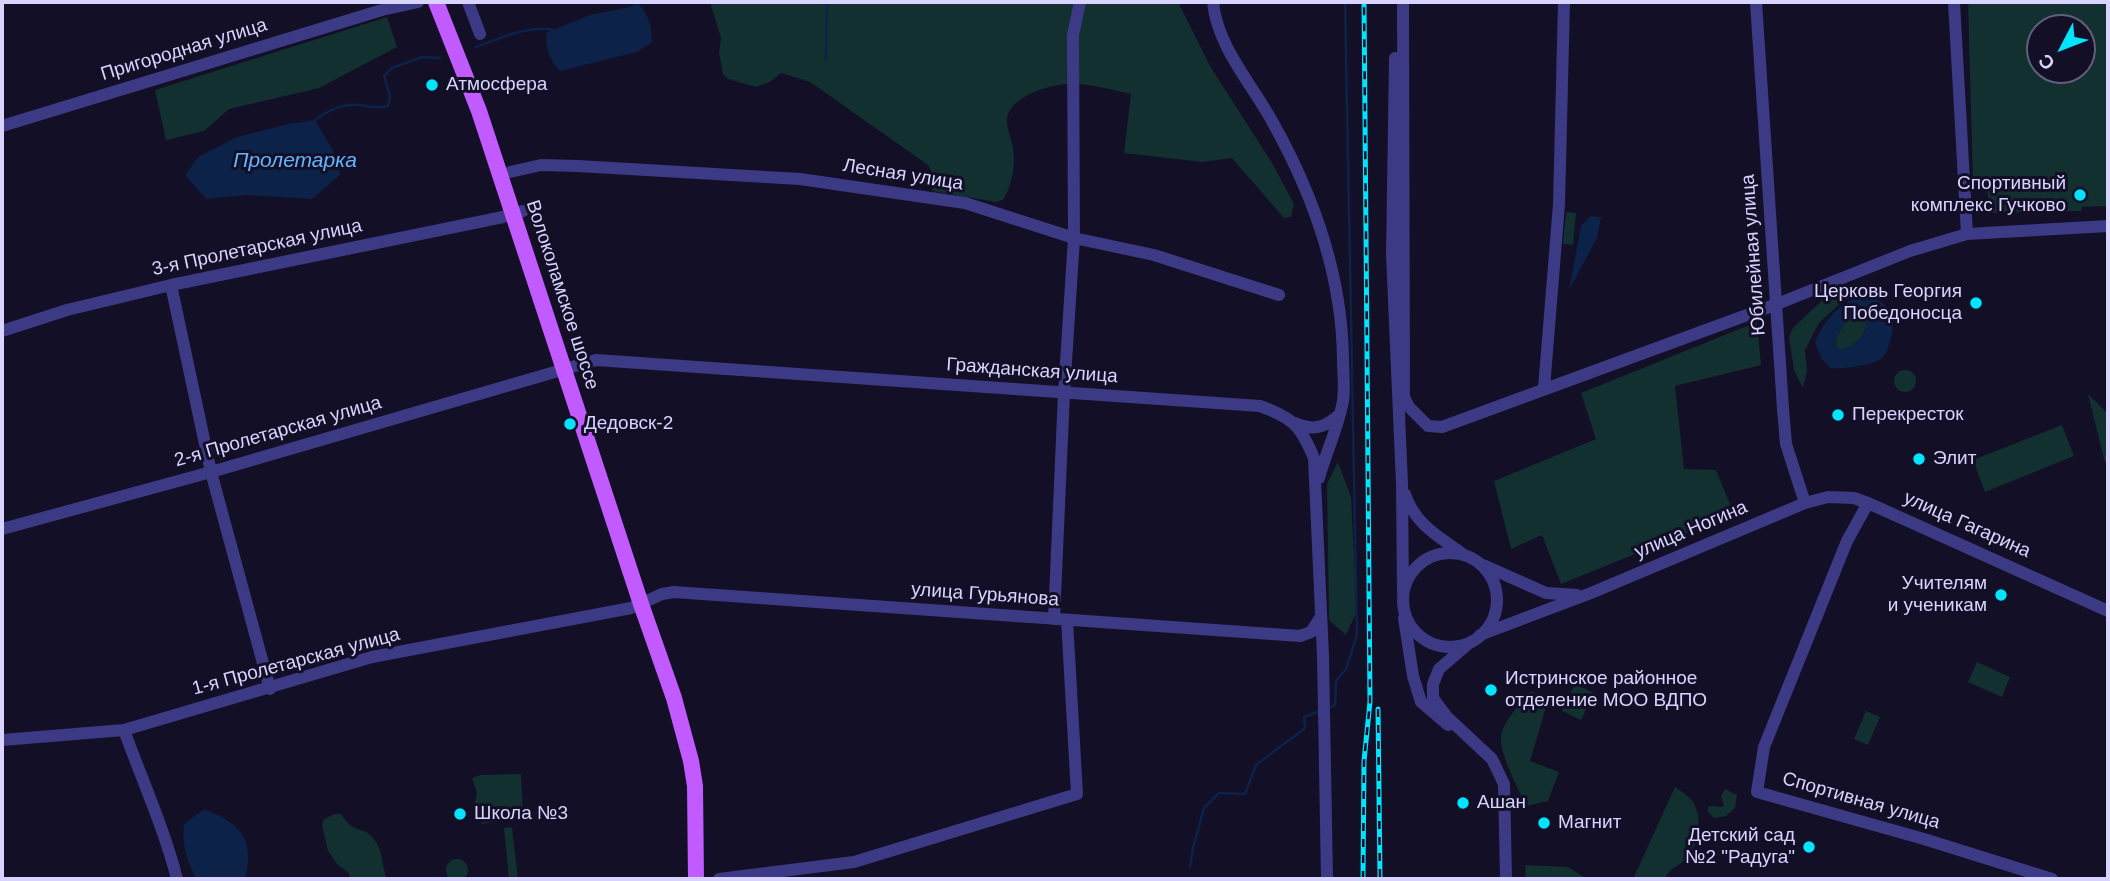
<!DOCTYPE html>
<html>
<head>
<meta charset="utf-8">
<style>
	body { margin:0 }
	#map { position:relative; width:2110px; height:881px; overflow:hidden; background:#130f26; font-family:Helvetica,sans-serif }
	canvas { display:block }
	.frame { position:absolute; inset:0; border:4px solid #d9d4ff; pointer-events:none }
	.north { position:absolute; left:2026px; top:14px; width:70px; height:70px; box-sizing:border-box; background:#130f26; border:2px solid #625e7d; border-radius:50%; rotate:228deg; font-size:19px; font-weight:700; line-height:28px; text-align:center; color:#d9d4ff }
	.north::after { content:''; display:block; margin:auto; width:24px; height:32px; background:#00e5ff; clip-path:polygon(50% 0,100% 100%,50% 72%,0 100%) }
</style>
</head>
<body>
<div id="map">
<canvas width="2110" height="881"></canvas>
<div class="frame"></div>
<div class="north">С</div>
</div>
<script>
const c = document.querySelector('canvas').getContext('2d');
c.lineJoin = 'round';
function fillPath(path, color) { c.fillStyle = color; c.fill(path, 'evenodd'); }
function trace(path, color, width, dash) { c.strokeStyle = color; c.lineWidth = width; c.lineCap = dash ? 'butt' : 'round'; c.setLineDash(dash || []); c.stroke(path); }
function write(font, color, halo, rows, align = 'center') {
  c.font = font + ' Helvetica,sans-serif'; c.lineWidth = 6; c.setLineDash([]); c.textBaseline = 'middle'; c.strokeStyle = halo; c.fillStyle = color; for (const [text, x, y, turn = 0] of rows) {
    c.save(); c.translate(x, y); c.rotate((+turn || 0) * Math.PI / 180); c.textAlign = isNaN(turn) ? turn : align; if (halo) c.strokeText(text, 0, 0); c.fillText(text, 0, 0); c.restore();
  }
}
fillPath(new Path2D(`
	M710,2h468l32,64 62,97 22,41 -3,13 -7,1 -52,-60 -30,4 -78,-9 7,-59c-18,-4 -36,-9 -54,-10 -20,-2 -70,11 -70,37 0,9 5,18 6,27 3,17 -1,37 -10,52l-7,2 -64,-11 2,-15 -6,-11 -118,-83 -29,-9 -11,9 -14,5 -28,-8 -5,-5 -4,-21 2,-15z
	M1968,2h140v204l-26,1 -1,4 -92,2 -2,-30 -14,1zM2040,28h42v42h-42z
	M387,17l10,30 -78,41 -90,21 -25,22 -38,9 -11,-50z
	M1566,212l10,1 -3,32 -10,-1z
	M1859,286l-40,37 -14,27 2,21 -4,17 -9,-18 -5,-32 3,-9 42,-40z
	M1857,311l9,2c5,17 -10,38 -28,36l-3,-6c4,-13 11,-25 22,-32z
	M1757,322l4,43 -86,21 9,83 32,1 18,44 -173,70 -19,-49 -31,14 -17,-68 102,-42 -15,-46z
	M1894 381a11 11 0 1 1 22 0a11 11 0 1 1-22 0Z
	M2088,394l20,20v54l-4,-9z
	M2062,425l12,31 -89,36 -12,-32z
	M1338,462l13,35 6,114 -11,24 -17,-15 -2,-136z
	M1977,662l33,15 -8,20 -34,-15z
	M1575,684l19,9 -13,27 -19,-9z
	M1531,691l17,9 -18,61 29,11 -11,29 -22,5c-7,-16 -26,-51 -25,-68 0,-15 21,-36 30,-47z
	M1866,711l14,6 -12,28 -14,-6z
	M521,774l2,43 -41,7 -8,-18 3,-13 -5,-15 9,-3z
	M1675,787c6,4 14,9 18,15 10,15 6,47 -8,58 -10,9 -14,6 -20,19h-32z
	M1725,789l12,6 -2,13 -9,8 -12,2 -7,-7 2,-5 15,1 -3,-11z
	M335,814h6c13,21 22,12 31,23 12,13 9,27 15,42h-36l-3,-7 -11,-8 -9,-13 -6,-26 2,-6z
	M509,827l3,1 6,50 -9,1 -5,-51z
	M446 870a11 11 0 1 1 22 0a11 11 0 1 1-22 0Z
	M1525,865l43,2 19,12h-61z`), '#12302f');
fillPath(new Path2D(`
	M639,5c10,9 13,23 13,37l-15,10 -77,19c-11,-12 -14,-22 -14,-38l44,-18z
	M315,120l21,36 4,19 -28,24 -66,-4 -40,4 -21,-24 13,-18 39,-20 51,-13z
	M1590,216l11,1 -4,21 -28,52 12,-64z
	M1860,295c28,3 38,20 30,46 -2,7 -4,15 -11,19 -10,6 -37,9 -49,8l-9,-10 -6,-16c9,-22 23,-37 45,-47zM1857,311l9,2c5,17 -10,38 -28,36l-3,-6c4,-13 11,-25 22,-32z
	M204,809c36,14 52,31 41,70h-48l-2,-2c-9,-19 -13,-33 -11,-53z`), '#0c2248');
trace(new Path2D(`
	M634,6l7,-4
	M476,47c23,-8 53,-23 77,-17
	M826,60l1,-58
	M315,120c12,-9 28,-17 44,-15 11,1 18,4 29,1l2,-10 -6,-20 8,-8 30,-11 18,1
	M1330,707l5,-2 1,-24 10,-12 11,-34 -12,-633
	M1190,867l3,-19 11,-40 15,-15 26,1 11,-29 49,-37 -1,-11 16,-6`), '#0c2248', 2.5);
trace(new Path2D(`
	M468,2l12,32
	M1213,2c4,44 38,81 59,119 41,73 70,152 71,238 0,14 2,28 0,42 -5,27 -17,51 -24,77
	M1403,2l1,395 5,10 19,19 14,1 335,-123 133,-53 57,-17 141,-8
	M1756,2l27,407 3,35 19,59
	M1954,2l13,232
	M1395,58l-3,196 10,230 1,109
	M2,126l380,-116 36,-8
	M510,172l31,-7 37,1 222,13 165,24 109,35 80,17 125,40
	M171,285l40,187 59,217
	M2,331l65,-21 104,-25 332,-68 20,-6
	M1544,388l15,-184 5,-202
	M1295,423c17,8 30,5 44,-8
	M1405,494c10,31 35,43 59,61
	M1868,503l-21,38 -83,206 -7,45 167,47 128,40
	M2,529l209,-57 385,-112 664,46c33,12 40,19 54,52l9,198 4,223
	M1403 600a47 47 0 1 1 94 0a47 47 0 1 1-94 0Z
	M1483,565l63,28 31,2
	M1404,618l9,58 8,26 27,23
	M1054,619l10,-226 10,-155 -1,-203 7,-33
	M1480,635l111,-42 214,-90 23,-6 26,1 14,5 240,108
	M1468,644l-29,25 -6,15v14l14,19 45,42 12,25 2,95
	M124,730c18,50 40,98 53,149
	M2,740l122,-10 248,-73 259,-49 31,-14 12,-2 626,44 11,-4 9,-14
	M719,879l135,-17 223,-68 -10,-174`), '#3d3a85', 12);
trace(new Path2D(`
	M436,2l43,109 162,493 33,94 17,63 4,25 1,93`), '#c25bff', 16);
const rail = new Path2D(`
	M1378,709l2,170
	M1363,879l1,-118 6,-59 -6,-700`);
trace(rail, '#00e5ff', 5);
trace(rail, '#130f26', 2.5, [8]);
for (const [x, y, r, color] of [
	[432,85,7,"#00e5ff"],
	[2080,195,7,"#00e5ff"],
	[1976,303,7,"#00e5ff"],
	[1838,415,7,"#00e5ff"],
	[570,424,7,"#00e5ff"],
	[1919,459,7,"#00e5ff"],
	[2001,595,7,"#00e5ff"],
	[1491,690,7,"#00e5ff"],
	[1463,803,7,"#00e5ff"],
	[460,814,7,"#00e5ff"],
	[1544,823,7,"#00e5ff"],
	[1809,847,7,"#00e5ff"]
]) { const dot = new Path2D(); dot.arc(x, y, r, 0, 2 * Math.PI); c.fillStyle = color; c.fill(dot); trace(dot, '#130f26', 2.5); }
write('19px', '#d9d4ff', '#130f26', [
	["Пригородная улица",184,50,-17],
	["Лесная улица",903,175,9],
	["3-я Пролетарская улица",257,248,-12],
	["Юбилейная улица",1754,255,-94],
	["Волоколамское шоссе",562,295,72],
	["Гражданская улица",1032,371,4],
	["2-я Пролетарская улица",278,432,-16],
	["улица Гагарина",1967,525,24],
	["улица Ногина",1691,530,-23],
	["улица Гурьянова",985,595,4],
	["1-я Пролетарская улица",296,662,-15],
	["Спортивная улица",1861,801,16]
]);
write('19px', '#d9d4ff', '#130f26', [
	["Атмосфера",446,85],
	["Спортивный",2066,184,"right"],
	["комплекс Гучково",2066,206,"right"],
	["Церковь Георгия",1962,292,"right"],
	["Победоносца",1962,314,"right"],
	["Перекресток",1852,415],
	["Дедовск-2",584,424],
	["Элит",1933,459],
	["Учителям",1987,584,"right"],
	["и ученикам",1987,606,"right"],
	["Истринское районное",1505,679],
	["отделение МОО ВДПО",1505,701],
	["Ашан",1477,803],
	["Школа №3",474,814],
	["Магнит",1558,823],
	["Детский сад",1795,836,"right"],
	["№2 \"Радуга\"",1795,858,"right"]
], 'left');
write('italic 21px', '#62b6ff', '#130f26', [
	["Пролетарка",295,161]
]);
</script>
</body>
</html>
